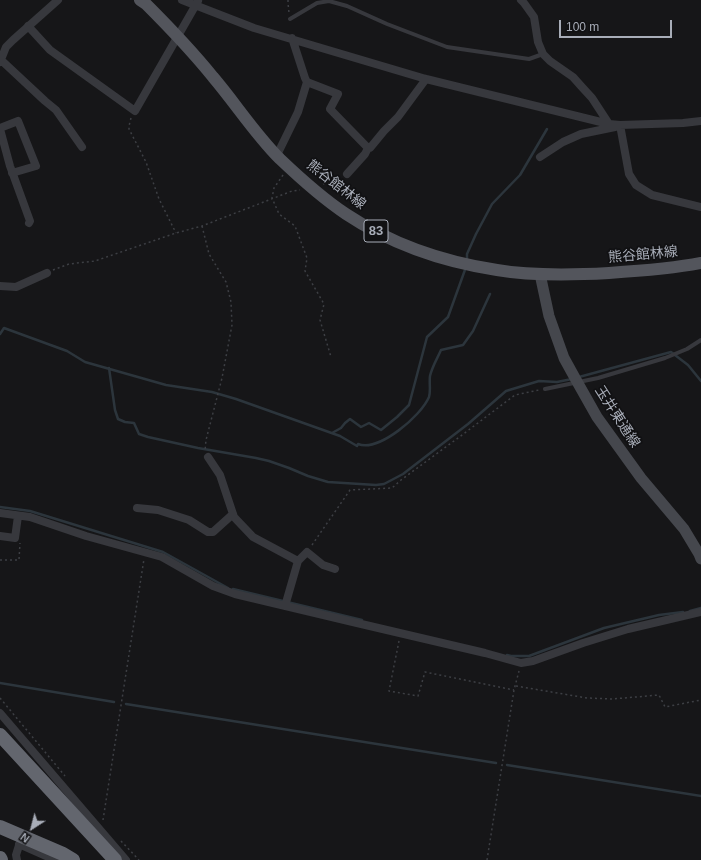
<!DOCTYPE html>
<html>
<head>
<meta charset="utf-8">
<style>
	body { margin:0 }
	#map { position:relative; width:701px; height:860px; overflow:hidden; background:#161618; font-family:Arial,sans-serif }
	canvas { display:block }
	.north { position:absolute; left:12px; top:808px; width:40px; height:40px; -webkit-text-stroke:3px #111113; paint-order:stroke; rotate:216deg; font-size:11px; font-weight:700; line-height:16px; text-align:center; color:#a8adb8 }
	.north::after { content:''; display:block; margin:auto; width:14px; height:18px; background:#a8adb8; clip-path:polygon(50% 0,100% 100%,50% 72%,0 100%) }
	.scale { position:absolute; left:559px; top:20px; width:113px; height:18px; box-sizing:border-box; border:2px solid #a8adb8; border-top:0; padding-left:5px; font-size:12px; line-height:14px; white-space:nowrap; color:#a8adb8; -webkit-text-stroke:3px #111113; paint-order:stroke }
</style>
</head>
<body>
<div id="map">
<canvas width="701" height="860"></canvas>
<div class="north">N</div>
<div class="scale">100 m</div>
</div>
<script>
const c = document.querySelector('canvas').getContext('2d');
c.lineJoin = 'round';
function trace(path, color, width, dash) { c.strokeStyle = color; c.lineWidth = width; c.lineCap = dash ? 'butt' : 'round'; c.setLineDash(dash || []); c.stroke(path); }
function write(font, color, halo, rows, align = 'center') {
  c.font = font + ' Arial,"Noto Sans JP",sans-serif'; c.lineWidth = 3.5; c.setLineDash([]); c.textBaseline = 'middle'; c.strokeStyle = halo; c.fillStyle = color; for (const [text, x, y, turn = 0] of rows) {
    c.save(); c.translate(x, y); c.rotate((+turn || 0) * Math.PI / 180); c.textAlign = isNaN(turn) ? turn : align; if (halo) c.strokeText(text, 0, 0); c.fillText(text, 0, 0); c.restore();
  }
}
trace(new Path2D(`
	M467,261v-7l9,-20 16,-30 28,-29 27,-46
	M0,334l4,-6 63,23 18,11 81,23 46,7 24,7 104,37 17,10 1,-2c21,8 63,-28 71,-47 2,-6 0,-14 1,-21 2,-9 7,-17 11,-26l22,-5 10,-14 17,-37
	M109,368l6,42 3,9 7,3 9,1 5,11 9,3 50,11 58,10 13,3 20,7 19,8 20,6 48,3 8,-1 19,-10 65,-50 38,-33 33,-10 18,1 15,-3
	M579,377l92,-25 17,13 13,16
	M332,433l9,-5 4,-5 5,-4 11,8 8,-4 12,7 16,-13 12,-12 18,-68 21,-20 18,-50
	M0,507l30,4 133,41 65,36
	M233,589l129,31
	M690,611l11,-3
	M507,655l4,1h18l75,-28 55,-13 24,-3
	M0,683l114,19
	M126,704l370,59
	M507,765l194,31`), '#2c353c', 2.5);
trace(new Path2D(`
	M288,0v3l1,10
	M131,118l-2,8v3l17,33 13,37 17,34
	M283,175l-9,13 -2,10 7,16 16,12 12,32 -2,13 19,33 -4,16 11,37
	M323,184l17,-7
	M202,226l7,28 17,28 5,20 1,23 -10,53 -16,62 -1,11
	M53,270l16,-6 26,-3 81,-28 26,-7 90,-35 8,-1
	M312,545l38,-55 42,-2 9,-8 57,-42 57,-43 24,-5
	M0,560h19l1,-17
	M399,641l-10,50 29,5 7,-24 89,18
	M516,686l71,12 25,1 47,-4 6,12 36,-7
	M0,698l65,78
	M103,820l41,-261
	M121,841l18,19
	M487,860l27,-170 5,-19`), '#3d3f44', 1.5, [2, 3]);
trace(new Path2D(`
	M290,19l27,-16 12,-2 18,5 40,18 60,23 82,12 14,-5
	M545,389l53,-11 67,-20 22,-9 14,-9`), '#37383d', 4);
trace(new Path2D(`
	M182,0l72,28 172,51 183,45 11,1 63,-2 18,-2
	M521,0l3,3 10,14 4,25 5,12 7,7 23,16 8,9 11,12 17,26
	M28,26l22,24 85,61 63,-110
	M292,38l13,40 2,4 31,12 -8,15 38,39h2l14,-17 14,-14 28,-38
	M1,60l44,41 11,9 26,37
	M0,62l6,-15 7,-7 45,-40
	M620,125l9,49 7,11 16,10 49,12
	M0,128l18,-7 18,45 -24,7
	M0,129l10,37 20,55 -1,2
	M277,155l21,-43 9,-30
	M540,157l23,-15 18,-8 34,-7
	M347,174l18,-20 3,-6
	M0,286l16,1 31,-14
	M208,457l12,18 14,42 19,20 45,24
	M137,508l21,2 31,10 19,12h5l20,-18
	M0,513l30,4 56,19 76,21 51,29 22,8 122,29 128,30 36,10 12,-2 50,-18 45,-14 73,-17
	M0,536l15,2 3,-22
	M285,606l13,-45 9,-9 16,13 12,4
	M0,713l126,147
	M19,844l36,16
	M17,860l-1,-5 5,-16`), '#37383d', 8);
trace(new Path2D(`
	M540,274l9,42 15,42 11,20 22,39 44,61 43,51 15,25 2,5`), '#45474d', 11);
trace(new Path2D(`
	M140,0l6,4c23,23 46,47 67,73 23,27 42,57 67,82 21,20 42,39 66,55 45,30 98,48 151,56 35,6 76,5 112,3 31,-2 62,-4 92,-10`), '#53555c', 12);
trace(new Path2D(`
	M0,735l115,125
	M0,827l63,27 10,6
	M0,858l1,2`), '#63666e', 14);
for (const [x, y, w] of [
	[376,231,24]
]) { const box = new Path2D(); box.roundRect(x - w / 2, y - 11, w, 22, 3); c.fillStyle = '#111113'; c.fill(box); trace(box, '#a8adb8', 1); }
write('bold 13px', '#a8adb8', null, [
	["83",376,231]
]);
write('14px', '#a8adb8', '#111113', [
	["熊谷館林線",336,185,38],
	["熊谷館林線",643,255,-5],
	["玉井東通線",617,417,57]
]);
</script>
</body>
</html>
